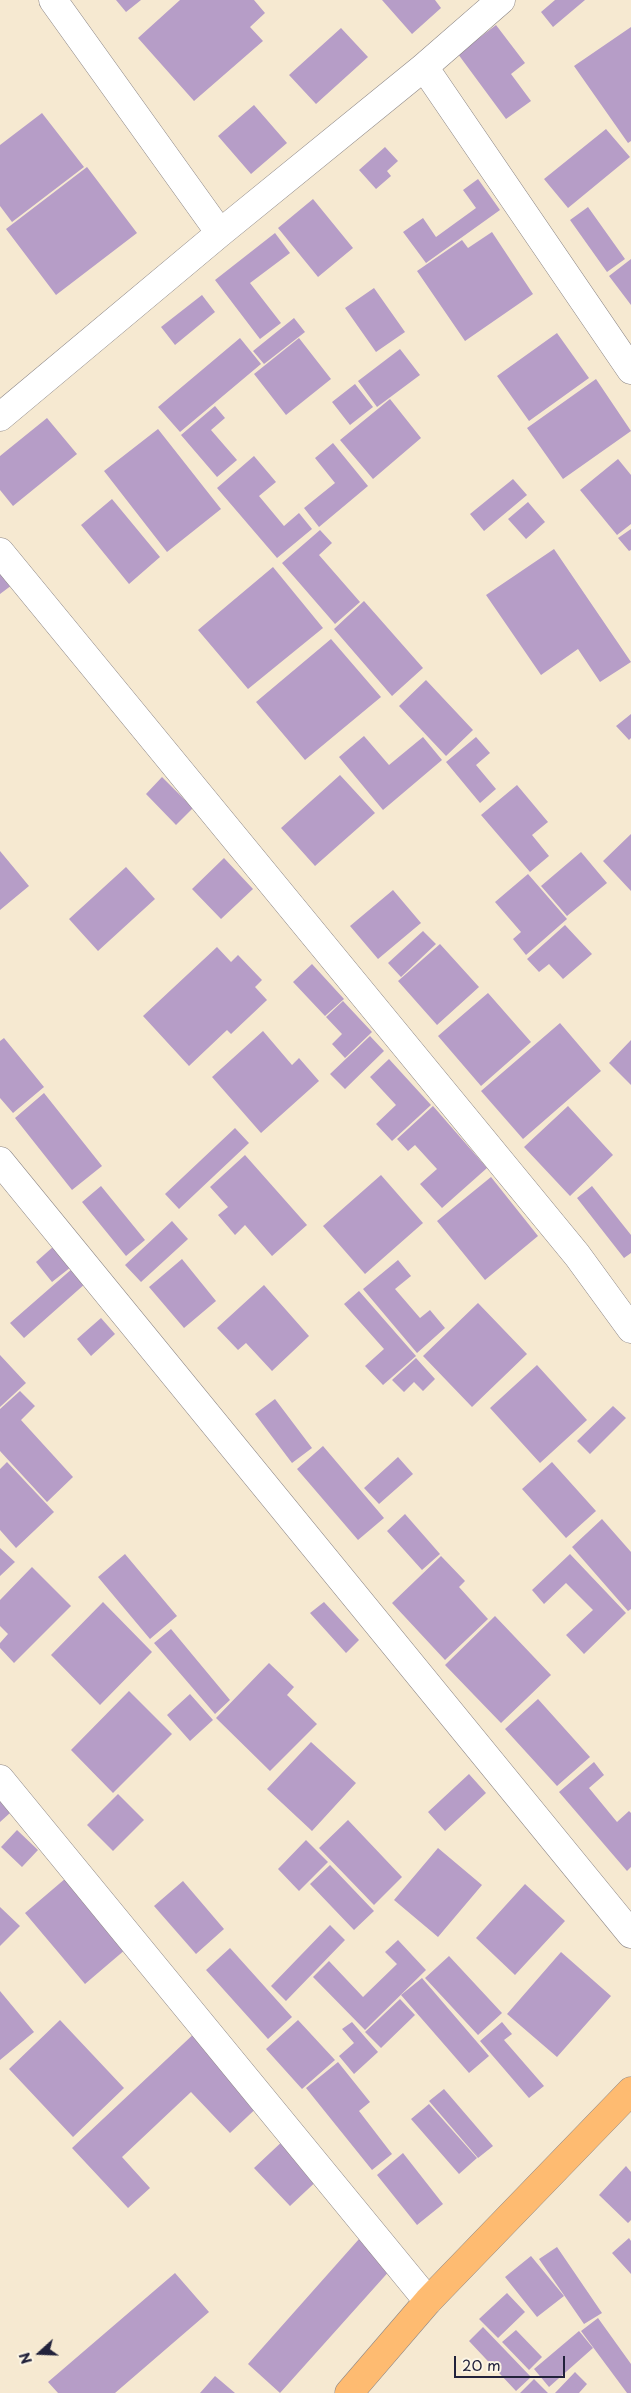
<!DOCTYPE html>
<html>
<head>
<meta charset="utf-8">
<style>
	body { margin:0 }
	#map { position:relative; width:631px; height:2393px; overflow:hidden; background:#f6e9d1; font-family:"Playpen Sans",sans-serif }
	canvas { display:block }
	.north { position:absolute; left:15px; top:2328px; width:50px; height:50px; -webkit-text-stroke:4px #fcf5e5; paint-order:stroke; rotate:250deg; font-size:14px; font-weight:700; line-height:20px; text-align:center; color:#22223b }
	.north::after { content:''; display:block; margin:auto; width:18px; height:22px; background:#22223b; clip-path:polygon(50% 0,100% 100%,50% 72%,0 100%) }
	.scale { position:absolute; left:454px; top:2356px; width:111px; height:22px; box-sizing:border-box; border:2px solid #22223b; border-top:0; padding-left:6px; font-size:15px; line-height:18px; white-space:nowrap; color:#22223b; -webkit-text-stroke:4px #fcf5e5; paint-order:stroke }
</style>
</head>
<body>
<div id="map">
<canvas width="631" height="2393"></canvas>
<div class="north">N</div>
<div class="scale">20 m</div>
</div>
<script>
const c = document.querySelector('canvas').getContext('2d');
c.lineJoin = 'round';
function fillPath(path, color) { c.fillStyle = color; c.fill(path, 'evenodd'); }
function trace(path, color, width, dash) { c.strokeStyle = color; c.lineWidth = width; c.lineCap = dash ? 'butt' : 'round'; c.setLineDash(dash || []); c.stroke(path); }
fillPath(new Path2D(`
	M116,0h25l-15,12z
	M180,0h74l11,13 -15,14 13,14 -69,60 -56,-63z
	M382,0h53l6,8 -29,26z
	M555,0h30l-32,27 -12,-15z
	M496,25l29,38 -14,11 20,27 -25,18 -48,-65z
	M631,27v114l-3,2 -54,-77z
	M341,28l27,29 -52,47 -27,-29z
	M254,105l33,38 -36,31 -33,-38z
	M42,113l42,54 -72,55 -12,-16v-61z
	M606,129l24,28 -62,51 -24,-29z
	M385,147l13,14 -11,10 4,5 -15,13 -17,-19z
	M87,167l50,66 -81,62 -50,-66z
	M478,179l22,31 -74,53 -23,-31 20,-14 13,19 40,-29 -13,-18z
	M313,199l40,49 -35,29 -40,-49z
	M588,207l37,52 -18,13 -37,-52z
	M492,232l41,62 -68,47 -48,-70 45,-31 6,8z
	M275,233l15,20 -40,30 31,40 -21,16 -45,-59z
	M631,259v46l-22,-29z
	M374,288l31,44 -29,20 -31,-44z
	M202,295l13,17 -40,33 -14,-18z
	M294,318l11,14 -41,32 -11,-13z
	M557,333l32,45 -60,43 -32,-45z
	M240,338l21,26 -81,68 -22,-25z
	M299,338l32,41 -45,36 -32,-41z
	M400,349l20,26 -43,32 -19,-26z
	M596,379l35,52 -68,48 -36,-51z
	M355,384l18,23 -23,18 -18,-23z
	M390,399l31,39 -48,41 -33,-39z
	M215,406l10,12 -14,12 26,30 -20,17 -36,-42z
	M47,418l30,36 -64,52 -13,-16v-34z
	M158,429l63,80 -54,43 -63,-81z
	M333,443l35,43 -49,41 -15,-19 31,-25 -20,-25z
	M254,456l22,26 -17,14 25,30 15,-13 13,16 -35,29 -60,-70z
	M618,459l13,16v49l-14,11 -37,-45z
	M513,479l14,16 -43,36 -14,-17z
	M112,499l48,58 -31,27 -48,-59z
	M528,502l17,20 -19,17 -18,-20z
	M631,529v21l-2,1 -11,-13z
	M320,530l12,13 -13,12 41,47 -25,22 -53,-61z
	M554,549l77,113 -31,20 -22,-33 -37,26 -55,-80z
	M273,567l50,61 -75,61 -50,-59z
	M0,569l12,16 -12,9z
	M364,601l59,67 -31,28 -58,-67z
	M331,639l50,58 -76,63 -49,-58z
	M426,680l47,50 -27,26 -47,-50z
	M631,714v24l-2,2 -13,-14z
	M364,736l25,29 34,-28 19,23 -59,50 -44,-53z
	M476,737l14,16 -14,12 20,24 -16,14 -34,-41z
	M340,775l35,38 -60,53 -34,-38z
	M162,777l31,31 -17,17 -30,-31z
	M517,785l31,37 -16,13 17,21 -19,16 -49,-57z
	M631,834v57l-28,-30z
	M0,851l29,35 -29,24z
	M581,852l26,31 -40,33 -26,-30z
	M224,858l29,31 -32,30 -29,-30z
	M126,867l29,32 -57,52 -29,-32z
	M528,874l39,45 -41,36 -13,-16 8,-7 -26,-30z
	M393,890l28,33 -43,36 -28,-33z
	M565,925l27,29 -29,25 -14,-15 -10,8 -12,-13z
	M423,931l13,13 -35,33 -13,-14z
	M440,944l39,43 -42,38 -39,-44z
	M217,947l14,15 7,-7 24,25 -7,7 12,13 -36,34 -4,-4 -38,36 -46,-50z
	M312,964l32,35 -19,17 -32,-34z
	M488,993l43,49 -50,44 -43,-50z
	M343,1001l29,31 -27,26 -13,-14 10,-10 -16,-17z
	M560,1023l41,48 -78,68 -42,-48z
	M263,1031l29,34 7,-7 20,23 -58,52 -49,-56z
	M370,1036l14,15 -39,38 -15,-15z
	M4,1038l40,49 -31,26 -13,-15v-57z
	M631,1040v45l-22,-22z
	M389,1059l42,46 -39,36 -16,-17 20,-19 -26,-28z
	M44,1093l58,73 -30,24 -57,-72z
	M433,1106l54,62 -45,40 -22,-24 17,-15 -22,-24 -7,6 -11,-12z
	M568,1106l45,49 -43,41 -46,-49z
	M235,1128l14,15 -70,66 -14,-15z
	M245,1155l62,70 -35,31 -27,-31 -10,10 -17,-20 10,-8 -18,-20z
	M381,1175l42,48 -58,51 -42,-48z
	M491,1177l47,59 -53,44 -48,-59z
	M101,1186l44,54 -19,16 -44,-54z
	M592,1186l39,49v18l-7,5 -47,-60z
	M172,1221l16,18 -47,43 -16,-17z
	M54,1246l17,21 -19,15 -16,-20z
	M182,1259l34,42 -32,27 -35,-41z
	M398,1260l13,16 -16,13 25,29 10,-8 15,18 -28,25 -54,-64z
	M73,1268l13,15 -62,55 -14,-15z
	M264,1285l45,51 -37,35 -26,-28 -8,7 -21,-22z
	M359,1291l57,65 -33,29 -18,-19 19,-17 -40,-45z
	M478,1303l49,51 -55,53 -49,-51z
	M101,1318l14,16 -24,22 -14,-17z
	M0,1355l26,28 -26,24z
	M416,1358l19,21 -12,12 -9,-9 -10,10 -12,-12z
	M537,1365l50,55 -47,43 -50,-55z
	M20,1391l15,15 -14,14 52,57 -26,25 -47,-51v-42z
	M275,1399l37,49 -20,15 -37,-49z
	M613,1406l13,12 -36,36 -13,-13z
	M323,1446l61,72 -26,22 -61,-71z
	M398,1457l15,17 -34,30 -15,-16z
	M7,1462l47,50 -38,36 -16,-18v-61z
	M552,1462l44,49 -30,27 -44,-49z
	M405,1514l35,40 -18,16 -35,-39z
	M602,1519l29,33v57l-3,2 -56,-64z
	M0,1548l15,14 -15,14z
	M125,1554l52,62 -27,23 -52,-62z
	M570,1554l56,59 -42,41 -18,-19 27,-25 -27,-27 -22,21 -12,-14z
	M441,1556l24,25 -6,6 29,32 -43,41 -53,-57z
	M32,1567l39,39 -57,57 -14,-15v-5l8,-9 -8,-8v-26z
	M103,1602l49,50 -52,53 -49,-50z
	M324,1602l35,38 -13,13 -36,-40z
	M495,1616l56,59 -50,48 -56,-58z
	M171,1629l59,71 -15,14 -61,-71z
	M269,1663l25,24 -7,8 30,29 -47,47 -54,-53z
	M129,1691l43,43 -59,59 -42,-43z
	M190,1694l23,26 -23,21 -23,-26z
	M538,1699l52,58 -33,29 -52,-57z
	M311,1742l45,41 -44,48 -45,-42z
	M594,1762l10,13 -15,13 28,34 12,-11 2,2v54l-4,4 -68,-79z
	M469,1774l17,19 -41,38 -17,-19z
	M118,1794l26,26 -31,31 -26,-26z
	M0,1801l10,12 -10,9z
	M348,1820l54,57 -28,28 -55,-57z
	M17,1830l21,20 -16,17 -21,-20z
	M306,1840l22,22 -29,29 -21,-22z
	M438,1848l44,37 -44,52 -44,-37z
	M330,1865l44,46 -20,19 -44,-46z
	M66,1878l60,71 -41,35 -60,-71z
	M183,1881l41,48 -28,25 -42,-48z
	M525,1884l40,37 -50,54 -39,-37z
	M0,1907l20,19 -20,20z
	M330,1925l15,15 -59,61 -15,-15z
	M398,1940l28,30 -61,60 -52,-53 16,-16 34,36 34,-33 -12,-12z
	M230,1948l62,69 -24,22 -62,-69z
	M561,1952l50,44 -54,61 -50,-43z
	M449,1956l53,57 -24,22 -53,-57z
	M422,1978l67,78 -20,17 -68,-78z
	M0,1991l34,41 -34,28z
	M400,1999l15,16 -34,33 -16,-16z
	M60,2020l64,68 -51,49 -64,-68z
	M298,2020l37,40 -33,29 -36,-40z
	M352,2022l26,30 -24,22 -15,-18 15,-13 -12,-14z
	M502,2022l10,12 -8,6 40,46 -15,12 -49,-57z
	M198,2030l66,71 -34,32 -39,-41 -69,65 28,31 -22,20 -56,-60z
	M338,2062l32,40 -11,9 33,43 -20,16 -66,-82z
	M444,2089l49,57 -15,12 -49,-57z
	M429,2104l48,54 -18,16 -48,-55z
	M287,2137l36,38 -33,31 -36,-38z
	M403,2153l40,51 -26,21 -40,-50z
	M626,2166l5,6v48l-3,3 -29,-28z
	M629,2238l2,3v33l-19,-21z
	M359,2239l33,29 -112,125 -32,-29z
	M557,2247l45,66 -18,11 -45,-65z
	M531,2256l33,40 -27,21 -32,-40z
	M175,2273l34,39 -94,81h-57l-10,-11z
	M507,2293l18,19 -27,26 -19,-19z
	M598,2318l33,46v29h-4l-46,-62z
	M483,2327l48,50 -15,14 -47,-50z
	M516,2330l26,27 -13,13 -27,-28z
	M579,2331l14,17 -44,39 -15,-18z
	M575,2372l12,12 -8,9h-24z
	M215,2376l20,17h-35z
	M534,2379l14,14h-28z`), '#b69dc7');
const street = new Path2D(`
	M53,0l167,233
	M424,67l207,303
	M0,417l220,-184 204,-166 77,-67
	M0,552l577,703 54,74
	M0,1161l631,773
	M0,1779l428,522`);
const primary = new Path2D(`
	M349,2393l79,-92 203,-210`);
trace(street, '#8c8686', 29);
trace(primary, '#8c8686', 29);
trace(street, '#fff', 28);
trace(primary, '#febb71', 28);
</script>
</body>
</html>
